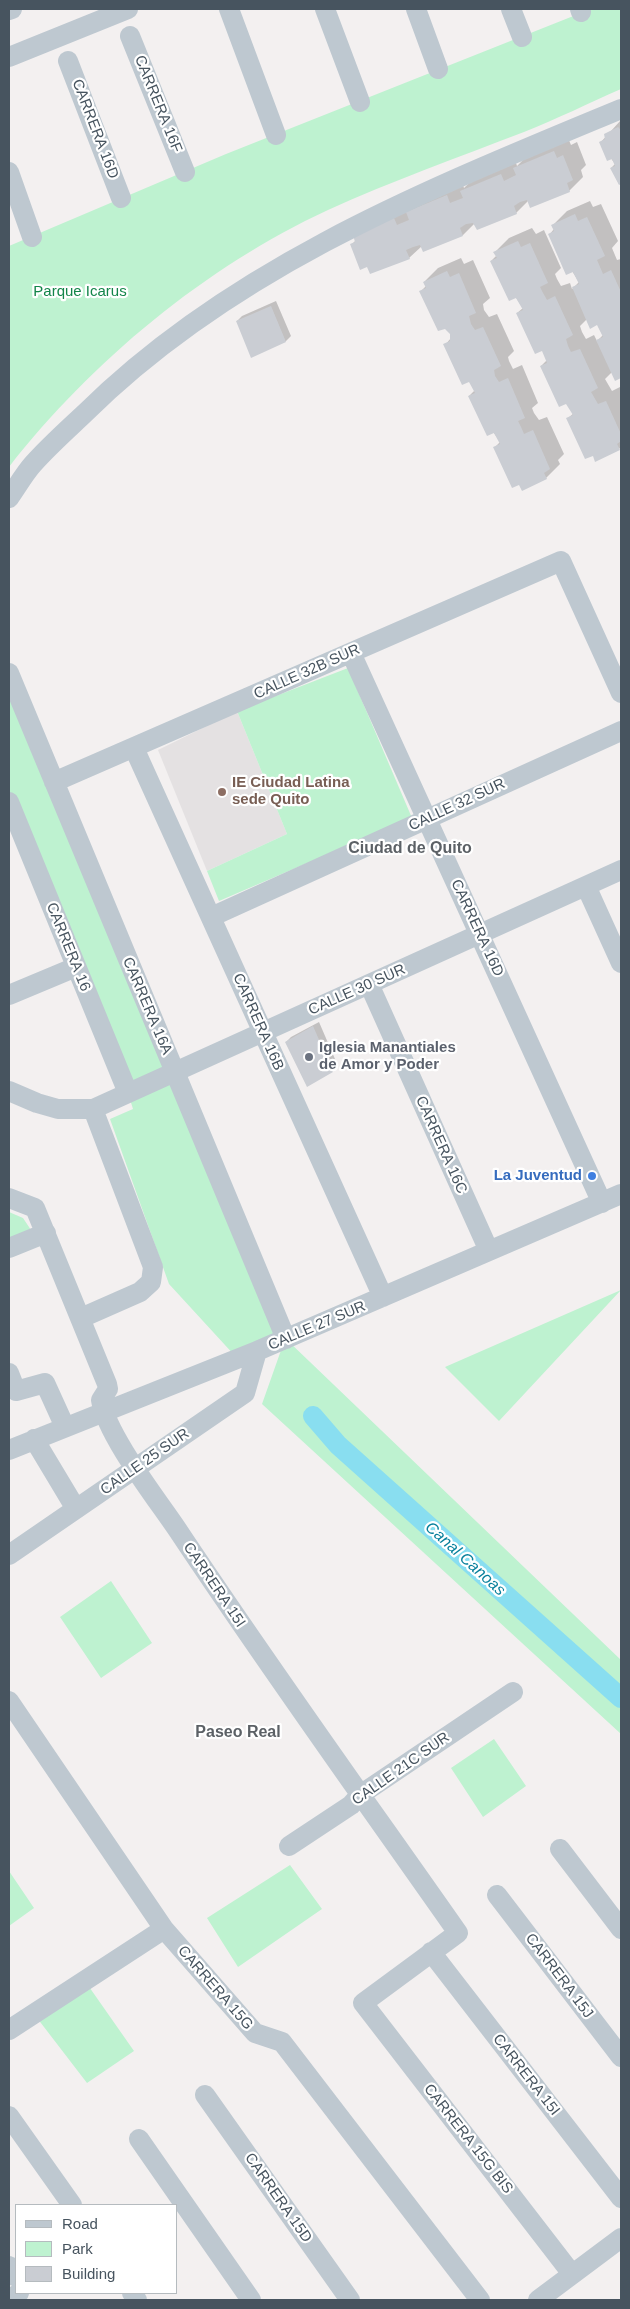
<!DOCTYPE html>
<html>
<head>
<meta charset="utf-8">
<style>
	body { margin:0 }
	#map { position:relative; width:630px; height:2309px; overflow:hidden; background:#f3f0f0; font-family:Helvetica,sans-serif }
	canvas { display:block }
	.frame { position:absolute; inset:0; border:10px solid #47545f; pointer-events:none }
	.legend { position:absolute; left:15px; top:2204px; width:162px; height:90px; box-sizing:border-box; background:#fff; border:1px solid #b5bbbf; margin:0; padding:6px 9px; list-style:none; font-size:15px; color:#47545f }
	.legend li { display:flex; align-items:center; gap:10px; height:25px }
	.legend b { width:25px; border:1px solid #b5bbbf }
</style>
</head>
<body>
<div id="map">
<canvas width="630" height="2309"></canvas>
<div class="frame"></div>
<ul class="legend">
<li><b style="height:6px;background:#bec8d0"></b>Road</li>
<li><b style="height:14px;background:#bef2d0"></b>Park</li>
<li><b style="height:14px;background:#cacdd3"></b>Building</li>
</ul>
</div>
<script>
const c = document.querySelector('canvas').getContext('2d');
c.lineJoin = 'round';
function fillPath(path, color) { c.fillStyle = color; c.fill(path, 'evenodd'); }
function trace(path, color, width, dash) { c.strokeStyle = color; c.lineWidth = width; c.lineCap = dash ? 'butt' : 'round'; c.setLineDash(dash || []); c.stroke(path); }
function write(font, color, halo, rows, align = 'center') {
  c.font = font + ' Helvetica,sans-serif'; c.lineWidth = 4.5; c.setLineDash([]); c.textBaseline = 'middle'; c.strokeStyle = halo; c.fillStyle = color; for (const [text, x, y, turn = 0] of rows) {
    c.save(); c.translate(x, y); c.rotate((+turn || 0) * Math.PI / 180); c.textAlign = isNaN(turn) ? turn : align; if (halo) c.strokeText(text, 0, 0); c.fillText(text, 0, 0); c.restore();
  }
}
fillPath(new Path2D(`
	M237,711l50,123 -80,37 -49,-121z`), '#e4e1e2');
fillPath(new Path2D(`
	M591,9h30v80c-32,14 -64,30 -97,43 -65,25 -132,49 -196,78 -123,57 -236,151 -319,257v-221l217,-92z
	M348,668l64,150 -193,83 -12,-30 80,-37 -50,-123z
	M9,687l277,652 335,321v74l-359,-330 23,-65 -49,18 -67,-73 -59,-165 23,-10 -5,-16 -119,-291z
	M9,1212l14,6 8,12 -22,8z
	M621,1290l-122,131 -54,-54z
	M111,1581l41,62 -51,35 -41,-61z
	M494,1739l32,47 -43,31 -32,-49z
	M290,1865l32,44 -84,58 -31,-49z
	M9,1871l25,37 -25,18z
	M85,1981l49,70 -47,32 -53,-69z`), '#bef2d0');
fillPath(new Path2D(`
	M621,120v63l-2,1 -8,-16 4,-4 -15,-21z
	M568,138l3,7 6,-3 9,23 -5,5 2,7 -14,14 -41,10 -12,12 -41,10 -12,12 -41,11 -13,12 -42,8 -16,-21 5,-5 -2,-5 108,-53 2,6 11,-11 40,-17 2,6 12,-12z
	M590,201l3,6 8,-3 17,37 -6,7 5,12 4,-1v118l-6,2 -3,-7 -7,7 7,12 8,-4 1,2v58l-2,2 -51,-31 6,-5 -33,-47 6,-6 -5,-11 -25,-36 6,-5 -32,-47 6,-6 -2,-3 14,-14 23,-10 4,6 8,-4 17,38 -6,6 2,5 4,7 9,-3 2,6 7,-7 -30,-47 5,-6 -1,-4 14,-14zM587,319l11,4 5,12 -6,6 -3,-6 -8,4 -4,-7 -2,-6z
	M461,258l3,6 9,-4 17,38 -7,6 1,6 5,7 8,-3 17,37 -6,6 1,4 4,8 9,-4 16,38 -6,5 2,5 5,7 8,-3 17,37 -6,6 2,4 -14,14 -52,-30 6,-6 -31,-46 6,-6 -30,-45 6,-7v-5l-30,-42 5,-5 -2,-4 14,-14z
	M276,301l15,35 -5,5 -34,15 -15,-35 5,-5z
	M319,1022l19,44 -6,5 -46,-29 5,-5z`), '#0003');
trace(new Path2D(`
	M313,1416l25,29 283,253`), '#89def0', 20);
fillPath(new Path2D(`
	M618,127l3,3v54l-2,1 -9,-17 5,-2 -3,-7 -5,2 -8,-19 6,-3 -1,-5z
	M554,151l3,7 6,-3 10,25 -6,3 3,9 -40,16 -3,-8 -7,2 -6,4 3,8 -40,16 -4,-7 -7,1 -6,4 3,8 -40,16 -3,-7 -7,2 -7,3 4,9 -40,15 -3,-7 -7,3 -10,-26 5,-2 -2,-7 41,-17 3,7 12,-5 -3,-8 41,-17 3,8 13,-5 -3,-7 41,-17 3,7 12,-6 -3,-7z
	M575,214l3,7 9,-4 18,39 -8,4 6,14 8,-4 10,22v86l-6,3 -19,-41 7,-3 -6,-12 -7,4 -18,-42 7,-3 -6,-12 -7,3 -18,-41 6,-3 -3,-6z
	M518,241l3,6 9,-4 18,40 -8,4 3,6 4,7 8,-4 18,39 -7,4 2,7 3,6 9,-3 18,39 -7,4 7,12 8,-3 15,33v7l-4,3 3,6 -25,12 -2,-6 -8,3 -19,-41 7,-3 -7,-11 -7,3 -19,-41 7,-3 -5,-12 -7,3 -19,-41 7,-3 -7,-12 -7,3 -19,-40 7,-3 -4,-6z
	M447,271l3,6 9,-4 17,40 -7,3 2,8 4,6 8,-3 18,39 -7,4 1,6 4,6 9,-4 17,40 -7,3 3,6 3,7 9,-4 17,39 -6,4 3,6 -25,12 -3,-6 -7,3 -19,-41 7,-3 -6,-11 -7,3 -19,-40 7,-3 -6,-11 -7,3 -19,-41 7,-3v-7l-5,-5 -7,2 -19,-40 7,-3 -3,-6z
	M271,306l15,36 -35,16 -15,-37z
	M313,1026l20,46 -26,15 -22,-45z`), '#cacdd3');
trace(new Path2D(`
	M229,9l47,126
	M325,9l35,93
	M416,9l22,60
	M511,9l11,28
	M580,9l1,3
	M9,10l3,-1
	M130,36l55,136
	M9,57l119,-48
	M68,61l53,137
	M9,172l23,65
	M9,498c8,-11 15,-24 24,-34 16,-18 34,-34 51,-50 149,-148 347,-226 537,-305
	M351,653l251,550
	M9,673l277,666
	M134,748l249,549
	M54,782l507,-221 60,132
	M9,802l119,291
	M586,886l35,77
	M211,917l410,-186
	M369,984l120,267
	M9,995l67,-28
	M9,1091l28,12 21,6h35l528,-239
	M9,1198l26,10 72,176 1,5 -7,11c5,34 55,98 76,129 91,137 187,270 281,404l-95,70 209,271
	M9,1248l37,-15
	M81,1318l59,-26 11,-10 2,-15 -60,-158
	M9,1373l7,18 29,-8 20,44
	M34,1439l42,70
	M9,1450l248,-99 364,-157
	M9,1555l236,-162 12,-42
	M9,1701l155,228 91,104 27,9 198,258
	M289,1846l62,-41 9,-10 153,-103
	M560,1849l61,80
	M497,1895l124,162
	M431,1952l190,246
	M9,2030l155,-101
	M205,2095l145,205
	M9,2116l63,89
	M139,2139l112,161
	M9,2266l7,11
	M132,2293l5,7
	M9,2300l10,-7
	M538,2300l83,-62`), '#bec8d0', 20);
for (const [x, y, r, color] of [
	[222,792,5,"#8d6e63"],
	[309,1057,5,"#6b7280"],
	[592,1176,5,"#3f7fe0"]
]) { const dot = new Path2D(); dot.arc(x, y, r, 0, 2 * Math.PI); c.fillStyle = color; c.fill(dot); trace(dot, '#fff', 2); }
write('15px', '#47545f', '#fff', [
	["CARRERA 16F",158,104,68],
	["CARRERA 16D",95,129,69],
	["CALLE 32B SUR",307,672,-24],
	["CALLE 32 SUR",457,805,-25],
	["CARRERA 16D",477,928,65],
	["CARRERA 16",68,947,68],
	["CALLE 30 SUR",357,990,-24],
	["CARRERA 16A",147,1006,67],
	["CARRERA 16B",258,1022,66],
	["CARRERA 16C",441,1145,66],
	["CALLE 27 SUR",317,1326,-23],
	["CALLE 25 SUR",145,1462,-35],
	["CARRERA 15I",214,1585,56],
	["CALLE 21C SUR",401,1769,-35],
	["CARRERA 15J",559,1976,53],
	["CARRERA 15G",215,1988,49],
	["CARRERA 15I",526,2075,52],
	["CARRERA 15G BIS",468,2139,52],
	["CARRERA 15D",278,2198,55]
]);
write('15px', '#138549', '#fff', [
	["Parque Icarus",80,292]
]);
write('bold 15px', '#785e54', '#fff', [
	["IE Ciudad Latina",232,783],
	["sede Quito",232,800]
], 'left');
write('bold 15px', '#5b616d', '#fff', [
	["Iglesia Manantiales",319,1048],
	["de Amor y Poder",319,1065]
], 'left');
write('bold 15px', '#366cbe', '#fff', [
	["La Juventud",582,1176]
], 'right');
write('bold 16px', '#5c6166', '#fff', [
	["Ciudad de Quito",410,849],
	["Paseo Real",238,1733]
]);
write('italic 16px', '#08809c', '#fff', [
	["Canal Canoas",465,1559,42]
]);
</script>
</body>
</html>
